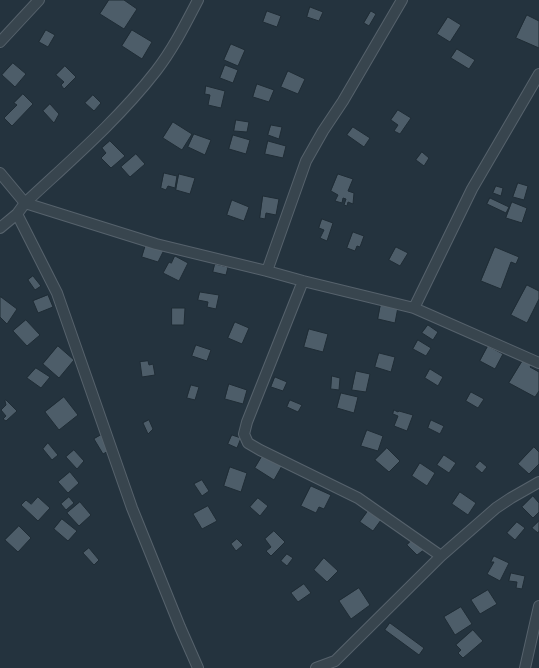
<!DOCTYPE html>
<html>
<head>
<meta charset="utf-8">
<style>
	body { margin:0 }
	canvas { display:block; background:#24333e }
</style>
</head>
<body>
<canvas width="539" height="668"></canvas>
<script>
const c = document.querySelector('canvas').getContext('2d');
c.lineJoin = 'round';
function fillPath(path, color) { c.fillStyle = color; c.fill(path, 'evenodd'); }
function trace(path, color, width, dash) { c.strokeStyle = color; c.lineWidth = width; c.lineCap = dash ? 'butt' : 'round'; c.setLineDash(dash || []); c.stroke(path); }
const building = new Path2D(`
	M109,0h15l13,9 -13,20 -24,-15z
	M310,7l13,5 -4,9 -12,-4z
	M267,11l14,5 -4,11 -14,-5z
	M371,11l5,3 -7,12 -5,-3z
	M527,15l12,6v27l-23,-10z
	M448,17l13,8 -11,17 -13,-8z
	M46,30l9,5 -7,12 -9,-5z
	M132,30l20,12 -10,17 -20,-13z
	M231,44l14,6 -7,16 -14,-6z
	M457,49l18,11 -6,9 -18,-11z
	M13,63l13,11 -11,13 -13,-12z
	M225,65l13,5 -5,13 -13,-5z
	M65,66l11,11 -12,12 -3,-4 3,-3 -8,-7z
	M288,71l17,8 -7,15 -17,-7z
	M257,84l17,6 -5,12 -16,-5z
	M206,86l19,5 -4,17 -13,-3 2,-10 -5,-1z
	M23,94l10,10 -21,22 -8,-8 13,-13 -3,-2z
	M93,95l8,8 -7,8 -9,-8z
	M50,104l9,10 -5,9 -11,-12z
	M398,110l13,8 -11,16 -6,-3 4,-6 -7,-5z
	M236,120l13,2 -2,10 -13,-1z
	M173,122l19,12 -10,16 -19,-12z
	M271,125l11,2 -3,12 -11,-4z
	M353,127l17,11 -6,9 -17,-12z
	M194,134l17,6 -6,15 -17,-8z
	M233,135l17,5 -4,14 -17,-5z
	M110,141l15,15 -14,12 -10,-10 5,-5 -4,-5z
	M268,141l18,5 -3,12 -18,-4z
	M422,152l7,6 -5,8 -8,-6z
	M136,154l9,10 -15,13 -9,-10z
	M164,173l13,3 -2,12 -7,-2 -2,4 -5,-2z
	M179,174l16,4 -5,16 -14,-4z
	M338,174l15,5 -5,12 6,2 -1,11 -5,-2 -1,4 -3,-1 2,-6 -3,-1 -1,5 -7,-2 3,-6 -7,-4z
	M518,183l10,3 -4,14 -11,-3z
	M496,186l7,2 -2,8 -8,-3z
	M263,196l16,3 -3,16 -10,-2 -1,6 -5,-1z
	M490,198l19,9 -3,6 -19,-9z
	M232,200l17,7 -5,14 -17,-6z
	M512,202l15,6 -5,15 -16,-5z
	M322,219l11,4 -6,18 -7,-3 4,-8 -5,-2z
	M353,232l11,4 -4,11 -3,-1 -2,5 -8,-3z
	M146,244l19,4 -7,14 -16,-5z
	M396,247l12,6 -8,13 -11,-6z
	M495,247l24,10 -3,7 -5,-2 -10,27 -20,-8z
	M175,256l13,7 -9,18 -16,-8 6,-11 2,1z
	M215,264l13,3 -2,8 -13,-3z
	M33,276l8,10 -6,4 -7,-10z
	M527,285l12,6v8l-12,24 -16,-8z
	M200,292l19,3 -3,14 -9,-2 1,-5 -10,-2z
	M48,295l5,12 -15,6 -5,-12z
	M1,297l16,12 -10,15 -7,-7v-19z
	M381,303l17,4 -3,16 -17,-4z
	M172,308h13l-1,17h-12z
	M26,320l14,15 -13,11 -14,-15z
	M235,322l14,6 -7,16 -14,-6z
	M428,325l10,7 -5,8 -11,-7z
	M309,329l19,5 -5,18 -19,-5z
	M418,340l13,8 -5,8 -13,-7z
	M196,345l15,5 -4,11 -15,-5z
	M58,346l16,14 -15,18 -16,-14z
	M488,346l15,8 -8,15 -15,-8z
	M379,353l16,4 -4,15 -16,-5z
	M523,360l9,4 -2,3 9,5v19l-4,6 -26,-14z
	M148,361l1,4 4,-1 2,11 -13,2 -2,-15z
	M36,368l14,9 -9,11 -14,-10z
	M430,369l13,8 -5,9 -13,-8z
	M356,371l14,3 -4,18 -14,-2z
	M332,376l8,2 -1,12 -8,-1z
	M275,377l12,5 -4,9 -12,-4z
	M229,384l18,6 -4,14 -18,-5z
	M191,385l8,2 -4,13 -8,-2z
	M471,392l13,7 -6,9 -12,-7z
	M341,393l17,4 -4,16 -17,-5z
	M64,397l14,18 -19,15 -14,-18z
	M6,400l11,11 -11,10 -3,-2 3,-3 -5,-6 5,-5 -1,-4z
	M290,400l12,5 -4,7 -11,-5z
	M394,410l4,2 1,-1 14,4 -6,16 -13,-5 4,-10 -5,-2z
	M149,420l4,9 -5,5 -5,-11z
	M431,420l13,6 -4,8 -12,-6z
	M367,430l16,6 -5,15 -17,-5z
	M101,435l9,15 -7,4 -9,-15z
	M232,435l9,3 -4,10 -9,-4z
	M48,443l10,12 -6,5 -9,-11z
	M534,447l5,5v12l-10,10 -11,-10z
	M387,448l13,13 -11,11 -14,-12z
	M74,450l10,11 -7,8 -11,-12z
	M264,453l19,11 -9,16 -19,-12z
	M444,455l12,8 -7,10 -12,-8z
	M480,461l7,6 -5,6 -7,-6z
	M420,463l15,10 -8,13 -15,-10z
	M230,467l17,6 -6,19 -17,-6z
	M70,472l9,11 -11,10 -10,-11z
	M202,480l7,11 -7,5 -8,-12z
	M311,486l20,9 -7,14 -5,-2 -3,6 -15,-7z
	M460,492l16,11 -8,12 -16,-11z
	M533,496l6,7v9l-6,6 -11,-11z
	M38,497l12,11 -12,13 -17,-16 5,-5 5,4z
	M69,497l5,6 -8,7 -5,-6z
	M258,498l10,8 -8,10 -10,-9z
	M80,502l11,13 -12,11 -12,-13z
	M208,506l9,15 -15,8 -9,-15z
	M368,511l13,9 -8,11 -13,-9z
	M62,519l15,12 -9,10 -14,-12z
	M539,521v10l-1,2 -6,-5z
	M517,522l8,6 -10,12 -8,-7z
	M19,526l12,12 -13,14 -13,-12z
	M274,531l11,11 -14,14 -5,-5 5,-4 -6,-8z
	M416,536l13,10 -12,9 -10,-10z
	M237,539l6,6 -7,6 -5,-7z
	M89,548l10,12 -5,5 -11,-12z
	M287,554l6,4 -6,8 -6,-5z
	M494,556l15,7 -9,18 -13,-7 7,-12h-3z
	M324,558l14,13 -11,11 -13,-12z
	M511,573l14,3 -3,13 -6,-1 1,-6 -8,-1z
	M304,584l7,9 -13,9 -7,-9z
	M359,588l11,17 -19,14 -12,-18z
	M488,590l9,14 -17,10 -9,-14z
	M461,607l11,17 -17,11 -11,-18z
	M390,623l34,25 -5,7 -34,-25z
	M473,630l10,11 -20,17 -5,-5 3,-3 -5,-5z`);
fillPath(building, '#4d5d69');
trace(building, '#1f2c35', 1);
const minor = new Path2D(`
	M0,42l39,-42
	M0,173l25,30 131,41 111,27 36,10 111,27 125,55
	M0,228l17,-14
	M267,271l39,-110 17,-30 20,-30 59,-101
	M303,281l-56,141 -3,12 4,9 12,7 98,48 83,58
	M414,308l58,-119 67,-115
	M198,668l-18,-41 -48,-119 -75,-215 -40,-79 8,-11c45,-42 93,-83 131,-132 17,-22 29,-46 42,-71
	M316,668l19,-7 106,-105 55,-48 15,-10 28,-16
	M525,668l14,-62`);
trace(minor, '#56626c', 12);
trace(minor, '#38454e', 10);
</script>
</body>
</html>
